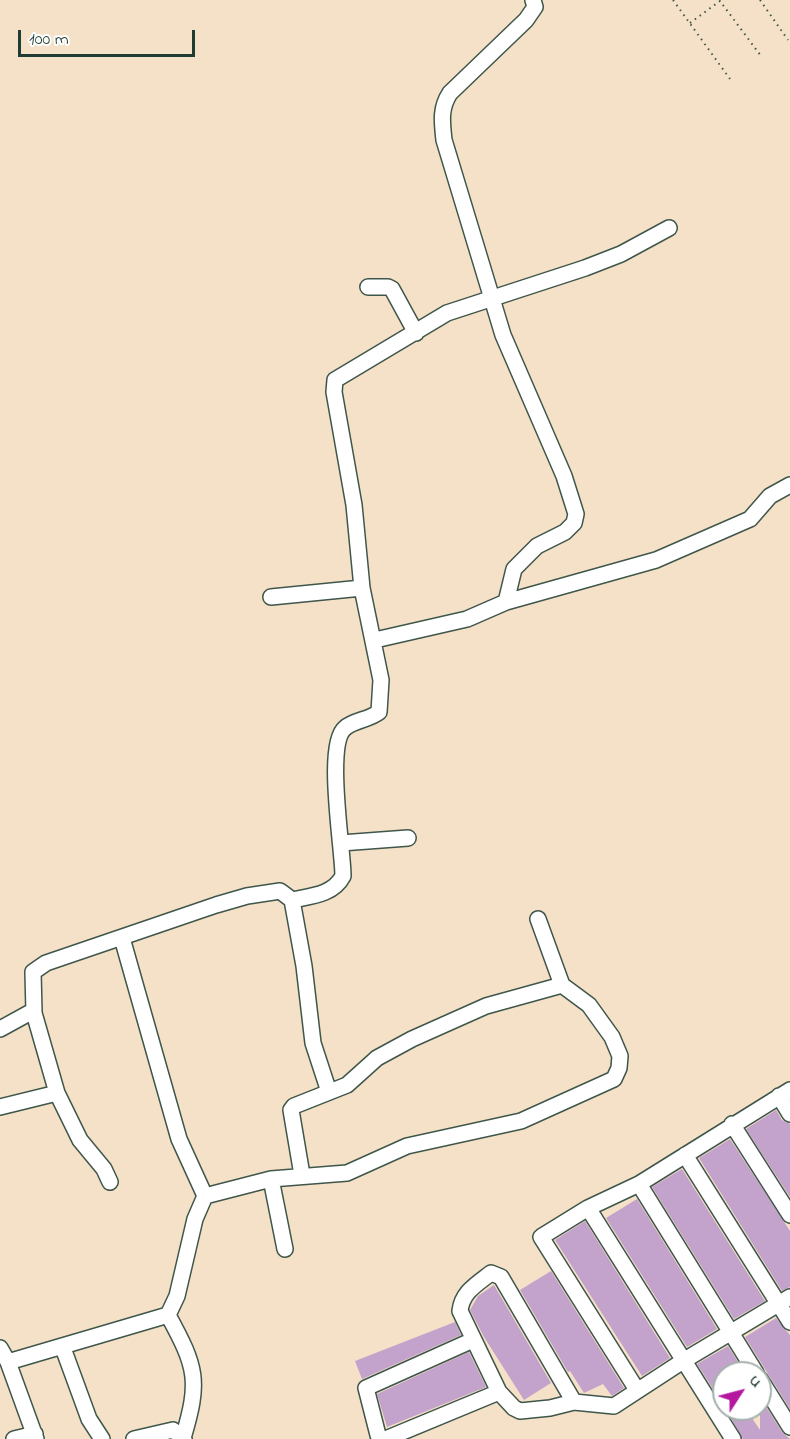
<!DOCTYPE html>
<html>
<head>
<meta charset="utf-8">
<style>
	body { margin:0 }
	#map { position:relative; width:790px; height:1439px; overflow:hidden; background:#f5e1c7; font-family:"Indie Flower",sans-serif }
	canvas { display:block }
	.north { position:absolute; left:712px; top:1361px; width:60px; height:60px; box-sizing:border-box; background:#fff; border:2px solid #a5b1ae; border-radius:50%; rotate:54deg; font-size:16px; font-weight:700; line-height:24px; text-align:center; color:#1f3d34 }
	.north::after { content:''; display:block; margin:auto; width:21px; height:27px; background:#b5179e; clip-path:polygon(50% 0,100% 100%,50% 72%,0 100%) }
	.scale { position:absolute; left:18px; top:30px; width:177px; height:27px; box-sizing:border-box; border:3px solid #1f3d34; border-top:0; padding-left:8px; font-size:18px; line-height:21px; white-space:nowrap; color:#1f3d34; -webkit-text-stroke:4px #fff; paint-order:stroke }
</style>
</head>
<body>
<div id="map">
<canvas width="790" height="1439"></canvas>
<div class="north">U</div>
<div class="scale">100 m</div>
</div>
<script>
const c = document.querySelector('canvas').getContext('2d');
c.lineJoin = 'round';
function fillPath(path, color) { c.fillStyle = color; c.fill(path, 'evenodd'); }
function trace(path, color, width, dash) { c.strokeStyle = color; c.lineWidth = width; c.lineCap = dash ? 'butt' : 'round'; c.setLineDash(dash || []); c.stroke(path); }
fillPath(new Path2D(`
	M776,1110l6,10 8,4v73l-44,-68z
	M730,1139l60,92v56l-8,4 -83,-133z
	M682,1169l83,132 -31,18 -82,-132z
	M637,1199l80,130 -30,18 -81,-129z
	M585,1221l85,137 -28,18 -87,-136z
	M551,1271l73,117 -12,8 -9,-12 -19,9 -14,-22 -2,1 -48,-82z
	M494,1285l57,98 -27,17 -40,-63 -14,-27 8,-14z
	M776,1318l14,17v74l-45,-72z
	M455,1322l6,13 -99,44 -7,-18z
	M728,1346l17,27h-21v33l-27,-42z
	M469,1352l17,35 -99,40 -10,-33z
	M760,1397l22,35 8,7h-47l-17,-30h20l14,21z`), '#c3a2cc');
const minor = new Path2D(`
	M368,287h20l4,2 24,44
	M271,597l91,-9
	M506,602l8,-33 23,-23 28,-14 9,-9 2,-9 -12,-38 -61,-141 -59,-195c-2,-18 -4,-32 6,-47l76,-73 9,-13 -2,-7
	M375,640l92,-21 39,-17 150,-42 94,-41 20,-23 20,-11
	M341,843l67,-5
	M292,900c19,-4 41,-5 51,-24 0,-27 -18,-132 2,-148 9,-8 24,-8 34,-16l2,-32 -19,-92 -8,-83 -20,-113 1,-12 112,-67 138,-45 36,-14 48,-26
	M122,938l57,201 26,57
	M34,1013l-1,-41 13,-9 170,-58 31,-9 33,-5 12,9 12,66 9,77 16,49
	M0,1029l31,-17 3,1 23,80 -57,14
	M57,1093l23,47 24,29 6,13
	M779,1096l11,18
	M732,1124l58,91
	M685,1155l105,167
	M302,1175l-11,-65 3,-4 53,-21 30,-27 35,-19 74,-33 76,-21
	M271,1179l14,70
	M639,1184l117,189
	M205,1196l66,-17 76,-6 60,-27 114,-25 93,-42 5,-11 1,-12 -8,-19 -23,-32 -27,-20 -24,-66
	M588,1208l145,231
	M168,1315c29,53 32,66 15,123
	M473,1340l-107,48 12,47 5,4 5,-1 111,-46
	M0,1348l8,14 160,-47 9,-19 18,-77 10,-23
	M63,1348l26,71 13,20
	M8,1362l28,77
	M760,1379l30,48
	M637,1390l-96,-153 47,-29 51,-24 151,-94
	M574,1402l-73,-125 -10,-4c-14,11 -29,19 -31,38l39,81 15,16 6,3 30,-3 24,-6 40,4 69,-45 107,-64
	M14,1439l21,-5
	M134,1439l39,-9 11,9`);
trace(minor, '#3f564a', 18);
trace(new Path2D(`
	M673,0l57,79
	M760,0l28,40
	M690,23l30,-22 41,55`), '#3f564a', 2, [1.5, 4.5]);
trace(minor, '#fff', 15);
</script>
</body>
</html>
